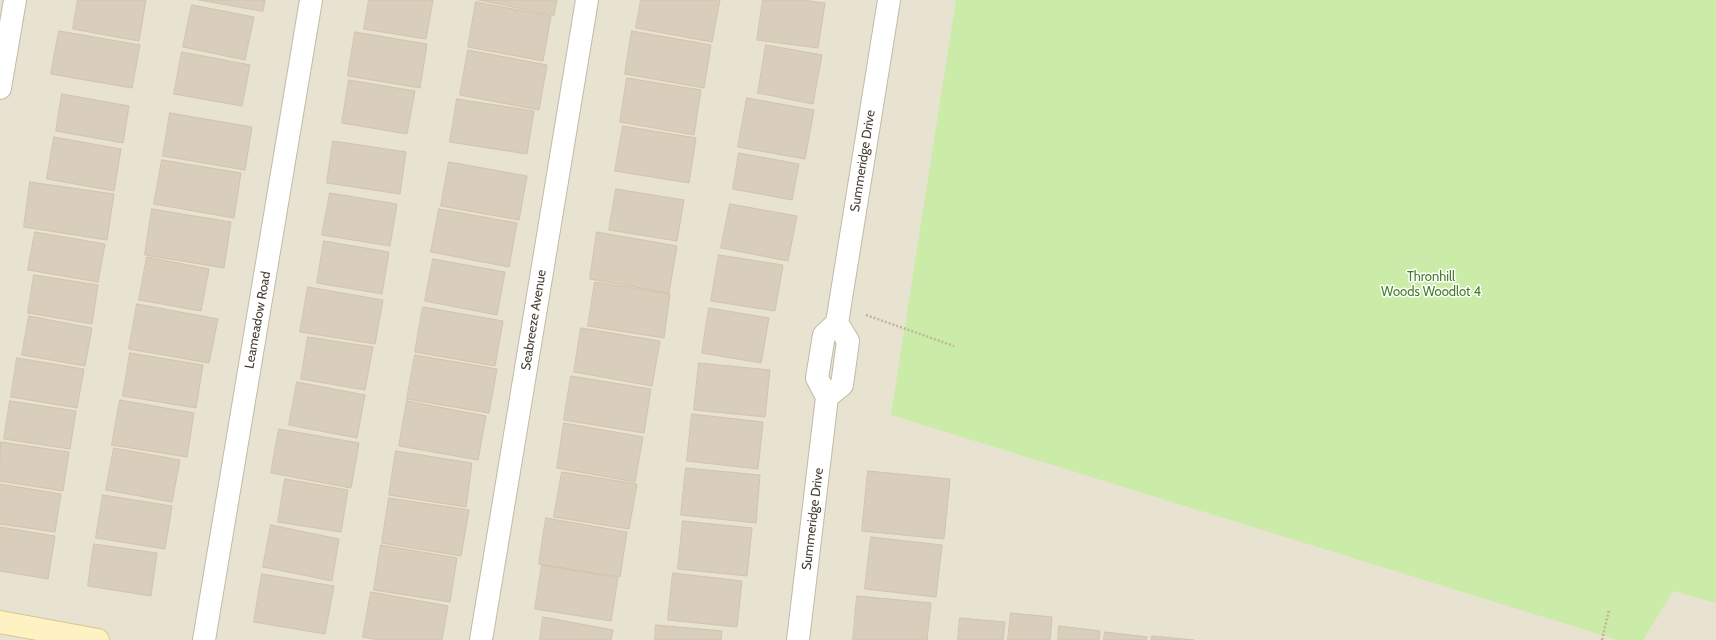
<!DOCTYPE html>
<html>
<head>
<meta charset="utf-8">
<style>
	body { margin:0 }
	canvas { display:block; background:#f3efe4 }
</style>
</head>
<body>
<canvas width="1716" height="640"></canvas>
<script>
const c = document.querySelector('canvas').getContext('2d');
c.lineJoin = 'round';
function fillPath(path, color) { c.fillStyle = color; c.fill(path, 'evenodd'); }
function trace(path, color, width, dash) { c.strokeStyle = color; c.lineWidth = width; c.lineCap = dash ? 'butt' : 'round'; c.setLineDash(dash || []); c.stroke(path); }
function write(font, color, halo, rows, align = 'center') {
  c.font = font + ' Cabin,sans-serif'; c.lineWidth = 3; c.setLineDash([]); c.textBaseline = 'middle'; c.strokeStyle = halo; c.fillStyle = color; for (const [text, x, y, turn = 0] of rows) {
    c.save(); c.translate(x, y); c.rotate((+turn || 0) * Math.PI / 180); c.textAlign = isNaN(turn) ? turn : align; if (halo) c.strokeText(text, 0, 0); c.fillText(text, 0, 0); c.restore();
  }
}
fillPath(new Path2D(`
	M0,0h1716v640h-1716z`), '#e8e2d1');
fillPath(new Path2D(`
	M956,0h760v603l-43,-12 -30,49h-25l-727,-225z`), '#cbeba8');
const building = new Path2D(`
	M78,0h68l-7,41 -66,-12z
	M199,0h66l-2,11z
	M369,0h64l-7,39 -62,-10z
	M479,0h78l-3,15z
	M641,0h79l-8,42 -76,-14z
	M763,0h39l23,3 -7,45 -61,-8z
	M476,2l75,14 -8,45 -75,-14z
	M192,5l62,12 -9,43 -62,-13z
	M59,31l81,14 -8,43 -81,-14z
	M632,31l79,14 -7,43 -79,-14z
	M355,32l72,12 -7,44 -72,-12z
	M766,45l56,10 -9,49 -55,-11z
	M468,50l79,15 -8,45 -79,-15z
	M182,52l68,13 -8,41 -68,-12z
	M627,78l74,12 -7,45 -74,-13z
	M349,80l66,11 -8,43 -65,-11z
	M62,94l67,12 -6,37 -67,-12z
	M747,98l67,12 -9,49 -67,-12z
	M457,99l77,12 -7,43 -77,-12z
	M170,113l82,14 -7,43 -82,-14z
	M623,126l73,12 -7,45 -74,-12z
	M54,137l67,12 -7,42 -67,-12z
	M333,141l73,11 -6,42 -73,-11z
	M739,153l60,11 -7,36 -59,-11z
	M162,160l79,13 -7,45 -80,-14z
	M449,162l78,14 -8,44 -78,-14z
	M30,182l84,12 -7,46 -83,-13z
	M616,189l68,11 -7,41 -68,-11z
	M330,193l67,11 -7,42 -68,-11z
	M730,204l67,12 -9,45 -67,-13z
	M152,209l79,13 -7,46 -79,-13z
	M439,209l78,14 -8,44 -78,-15z
	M35,232l70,12 -7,38 -70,-12z
	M597,232l80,14 -8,47 -79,-14z
	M324,241l65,11 -7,42 -65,-11z
	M719,255l64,10 -8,46 -64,-10z
	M147,257l62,12 -8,42 -62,-11z
	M433,259l72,13 -8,43 -72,-14z
	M34,275l64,10 -6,39 -64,-11z
	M595,282l75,12 -6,44 -76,-12z
	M308,287l75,13 -8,44 -75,-12z
	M137,304l81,15 -9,44 -80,-14z
	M423,307l80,14 -8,45 -80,-14z
	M709,308l60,10 -8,45 -59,-10z
	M29,316l63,12 -7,38 -63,-11z
	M581,328l79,13 -8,45 -78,-14z
	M308,337l65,10 -8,43 -64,-11z
	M130,353l73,12 -7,43 -73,-12z
	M415,355l82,14 -8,44 -82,-14z
	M17,358l67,11 -7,39 -66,-11z
	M699,363l71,7 -5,47 -71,-7z
	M571,376l80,13 -7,44 -80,-13z
	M297,382l68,13 -8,43 -68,-13z
	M120,400l74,13 -7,44 -75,-12z
	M10,401l66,10 -6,38 -66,-10z
	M407,401l79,15 -8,44 -79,-14z
	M692,414l71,8 -5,47 -71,-8z
	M564,423l79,14 -8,45 -78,-14z
	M279,429l80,14 -8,45 -80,-15z
	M1,442l68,10 -6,39 -63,-10z
	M114,448l66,12 -8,42 -66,-12z
	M396,451l76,12 -6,44 -77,-12z
	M686,468l74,7 -4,48 -75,-8z
	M868,471l82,8 -6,60 -82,-8z
	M562,472l75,12 -8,45 -75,-12z
	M285,479l63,11 -7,42 -63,-10z
	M0,484l61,10 -6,38 -55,-8z
	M103,495l69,11 -7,43 -69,-11z
	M389,498l80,12 -8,46 -79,-13z
	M546,518l81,14 -7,45 -81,-13z
	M683,521l69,7 -5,48 -69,-7z
	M271,525l68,14 -7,42 -69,-14z
	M0,527l55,9 -7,43 -48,-8z
	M871,537l71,8 -6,52 -71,-8z
	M94,544l63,9 -6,43 -63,-10z
	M381,545l76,13 -7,44 -76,-12z
	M542,565l76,13 -7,43 -76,-12z
	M673,573l69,8 -5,46 -69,-7z
	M262,574l72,12 -9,48 -71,-12z
	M371,592l77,14 -6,34h-63l-16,-3z
	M857,596l74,7 -4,37h-74z
	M1011,613l41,4 -2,23h-42z
	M543,617l70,13 -2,10h-71z
	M960,618l45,4 -2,18h-45z
	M656,625l66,6 -1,9h-66z
	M1059,626l41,5 -1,9h-41z
	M1105,632l42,5 -1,3h-42z
	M1152,636l42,4h-42z`);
fillPath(building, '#d9cebb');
trace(building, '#d1c4ab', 1);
const street = new Path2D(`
	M0,88l15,-88
	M827,397l15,-12 6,-44 -11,-18
	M204,640l107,-640
	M481,640l106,-640
	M798,640l29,-243 -10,-19 7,-43 13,-12 52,-323`);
const secondary = new Path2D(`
	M0,622l98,18`);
trace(street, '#c2baa8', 24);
trace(secondary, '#d7c78f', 24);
trace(new Path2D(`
	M866,315l88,31
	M1602,640l7,-30`), '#c2b496', 2.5, [2, 2]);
trace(street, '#fff', 22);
trace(secondary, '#fff2c2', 22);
write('13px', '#463f33', '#fff', [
	["Summeridge Drive",863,161,-81],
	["Leameadow Road",258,320,-80],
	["Seabreeze Avenue",534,320,-81],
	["Summeridge Drive",813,519,-83]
]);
write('13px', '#417c22', '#fff', [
	["Thronhill",1431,277],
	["Woods Woodlot 4",1431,292]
]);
</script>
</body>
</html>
